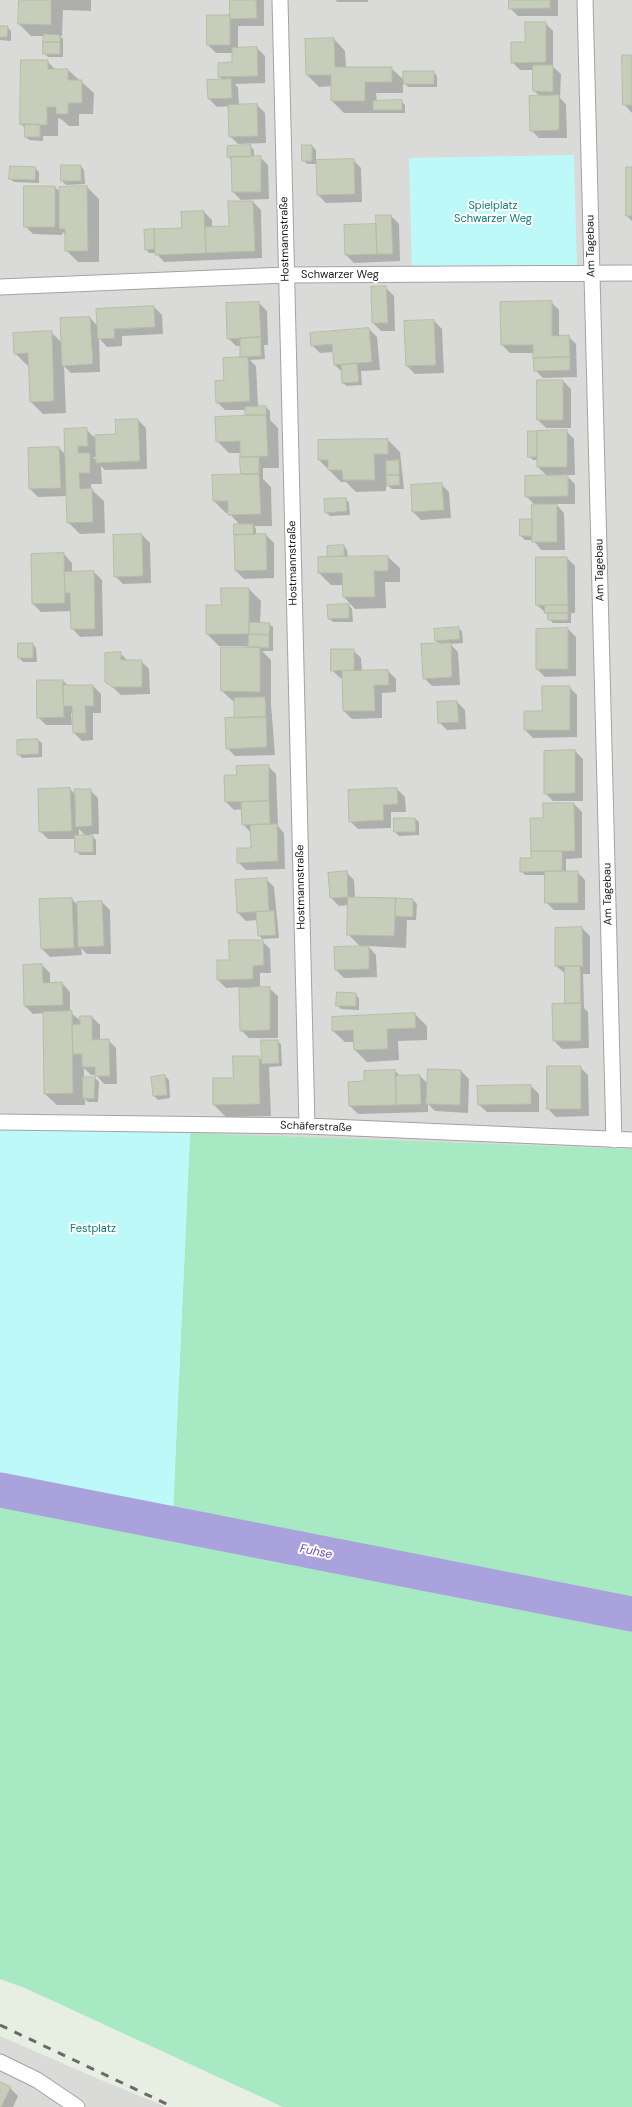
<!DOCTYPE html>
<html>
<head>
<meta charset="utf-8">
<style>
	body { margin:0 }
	canvas { display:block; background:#e7eee2 }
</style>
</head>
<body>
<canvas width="632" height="2107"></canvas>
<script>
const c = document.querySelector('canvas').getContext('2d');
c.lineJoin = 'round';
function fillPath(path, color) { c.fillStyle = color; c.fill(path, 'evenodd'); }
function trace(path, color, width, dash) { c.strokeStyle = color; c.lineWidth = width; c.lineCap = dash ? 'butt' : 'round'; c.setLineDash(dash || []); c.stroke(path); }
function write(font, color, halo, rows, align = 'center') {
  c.font = font + ' "DM Sans",sans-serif'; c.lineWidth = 4; c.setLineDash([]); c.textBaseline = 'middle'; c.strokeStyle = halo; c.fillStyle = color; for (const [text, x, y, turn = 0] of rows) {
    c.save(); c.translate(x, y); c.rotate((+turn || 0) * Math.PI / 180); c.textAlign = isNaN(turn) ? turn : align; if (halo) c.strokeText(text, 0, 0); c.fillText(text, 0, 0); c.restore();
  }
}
fillPath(new Path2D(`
	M0,0h632v1149l-632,-21z
	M0,2036l96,42 71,29h-167z`), '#dadad9');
fillPath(new Path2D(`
	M190,1133l442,16v958h-349l-258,-119 -25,-9v-498l173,30z`), '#a7e9c3');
fillPath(new Path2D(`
	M574,155l3,113 -165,3 -3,-113z
	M0,1128l190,5 -17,378 -173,-30z`), '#bdf9f9');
fillPath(new Path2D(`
	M20,0h71v11l-28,-1 -1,26h-2l3,3v18h-15l-4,-4v-17h-13l-12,-12z
	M231,0h33v26h-26v23l19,-1 8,8v27l-30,1 3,4 1,18 18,-1 8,8 1,30 -28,1 -8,-8v-30l-13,1 -8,-8 14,-19 -4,-4 14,-13v-10h-17l-8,-8 23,-29z
	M335,0h33v2h-30z
	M510,0h48v16h-40l-8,-8z
	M545,23l8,8v36l8,7 -1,24 6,6 1,34h-28l-8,-8 9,-34 -6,-5v-21h-14l-8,-8z
	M0,27h7l4,4v10l-11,-1z
	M334,39l11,12 1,17h45l14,13 28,-9 4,4v11h-29l-5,-5v11h-27l1,9 24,-1 4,4v8h-61l-12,-12v-15l-13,1 -12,-12z
	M632,56v57l-8,-9z
	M47,61l9,9h12l26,23 -1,21h-14v12h-10l-8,-7 -3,-1v18h-15v5l-14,-1 -3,-3v-8l-5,-5z
	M250,146l4,4v7h6l8,8 1,34 -28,1 -8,-8 -2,-32 -3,-4z
	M312,146l4,4v11l37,-1 8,8 1,34 -36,1 -8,-8 -1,-31h-10l-4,-4z
	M81,166l3,4 1,14 -19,1 -4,-4z
	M35,168l4,4v11l-25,-1 -4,-3z
	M632,168v53l-5,-5z
	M55,187l5,5 27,-5 12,12v63h-21l-12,-12v-15l-3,-3 -1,3 -29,-1 -8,-8z
	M253,202l8,8 1,48 -98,4 -8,-9h-7l-3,-4 37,-20 21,-17 8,8v8l18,-1z
	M391,216l8,8 1,37 -46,2 -8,-8 -1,-29 32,-1z
	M372,288h14l8,8 1,35h-14l-8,-8z
	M551,302l8,8v27l9,-1 8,8 1,33 -34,1 -8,-8 -1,-17h-24l-8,-8z
	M259,303l8,8 1,34h-4l1,14 -15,1 6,6 2,41h8l4,4v9l8,8 1,40h-16v11l8,8 1,39h-18l2,3v6h10l8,8v35l-30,1 -8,-8 -1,-46h5l-11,-12h-3l-12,-12 -1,-25 30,-1 -2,-22h-12l-12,-12 30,-25 -1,-6h-21l-8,-8 8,-21 16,-23v-12h-5l-8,-8z
	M154,307l8,8 1,19 -41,2v10l-15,1 -8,-9 1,34 -29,1 -7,-7 2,47 -23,1 -12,-12 -1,-37h-3l-12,-12 36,-21 11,11 28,-25 8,8z
	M434,321l8,8 2,44 -29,1 -8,-8z
	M369,329l8,8 3,33 -19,1 1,14 -15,1 -4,-3v-10l-8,-8 -1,-13 -14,1 -8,-8z
	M563,381l8,8v39h-25l-8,-8z
	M138,420l8,8 1,41 -42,1 -4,-4 1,18h-11v5l13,12 1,32 -25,1 -12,-12 -1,-26 -29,1 -8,-8 29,-41 7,7 21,-25 9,9 21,-4zM93,457h4v5z
	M566,431l8,8 1,36h-9l9,9v20h-19l8,9 1,37h-24l-8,-10h-8l-4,-4 12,-16 2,-15 -9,-9 22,-19 -10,-10v-7h-5l-4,-4z
	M388,440l12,12 4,37h-12l-6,-5v7l-30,1 -10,-10h-5l-22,-22z
	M441,484l8,8 2,26 -30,2 -8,-8z
	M346,499l3,4 1,12 -20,1 -4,-4z
	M142,535l8,8 1,40 -28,1 -8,-8z
	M344,546l3,4 1,7h40l12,11v14h-15l1,26 -31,1 -11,-12 -1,-12h-12l-12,-12v-15h9z
	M64,554l8,9v10l22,-1 8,8 1,56 -23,1 -8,-9v-17l-31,1 -8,-8z
	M567,558l8,8v47h-4v10h-18l-4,-4v-3l-12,-11z
	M249,589l12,12 -1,23h9l4,3v24h-11l9,9v44l4,51 -40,1 -8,-8 8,-29v-16l-13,-12v-43h27v-2h-30l-12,-12 15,-28z
	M349,605l3,4 1,13h-20l-4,-4z
	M458,628l4,3 1,12 -13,1 8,8 2,33 -28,1 -8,-8 16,-34 -4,-3z
	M568,629l8,8v39l-31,1 -8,-8z
	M33,644l3,4 1,14h-14l-4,-4z
	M353,650l8,8 1,13h26l8,8v13l-14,1v25l-30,1 -8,-8 -1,-33h-3l-8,-8z
	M120,653l8,8h13l8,8 1,25 -29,1 -15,-14z
	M63,681l6,5h24l8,8v19h-8v27l-11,1 -8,-8 -1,-20h-2l1,12h-26l-8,-8z
	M569,687l8,8v42l-44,1 -8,-8z
	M457,702l8,8 1,19 -19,1 -8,-8z
	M38,740l4,3v14l-20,1 -4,-4z
	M575,751l8,8v42h-30l-8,-8z
	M268,766l8,8 2,52 6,7 1,36 -39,1 -8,-8 14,-13 -1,-16 -8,-9 -1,-15 -8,1 -8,-8 12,-26z
	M70,789l6,6 14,-5 8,8 1,36h-8l5,6v15h-16l-4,-4v-12h-28l-8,-8zM79,829l7,7h-7z
	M397,789l8,8 1,15h-15v16l-33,1 -8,-8z
	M574,804l8,8v46l-16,1v13h11l8,8v30h-31l-8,-8v-27h-21l-4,-4 11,-12 12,-40z
	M415,819l4,3v13l-20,1 -4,-4z
	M346,872l8,8 1,18 58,2 4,4 -1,16h-9l-1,28 -38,-2 8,9 1,22 -33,1 -8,-8 25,-23 -13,-13 1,-29 -10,1 -8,-8z
	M266,879l8,8 5,51 -17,1 -3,-4 -1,-15 -12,1 -8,-8z
	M72,899l6,7 24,-4 8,8 1,44h-24l-6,-6 1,7 -32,2 -8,-8z
	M582,928l8,8v38h-7l1,34 4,4 1,36 -27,1 -8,-8 12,-37v-30l-10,-8z
	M262,941l8,8 1,24h-11v14h-9v2l18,-1 9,8v42h-29l-8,-8 -1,-43 -14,1 -8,-8 12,-19z
	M42,965l8,8v11l12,-1 8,9v20l11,9 11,-4 8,8v16l8,-1 8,8 1,36h-13l-8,-9h-5l-7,-7v10h11l4,4 -1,20h-10l-3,-3v6h-28l-12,-11 -1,-81 -11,1 -8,-8z
	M355,994l4,4v12l-18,-1 -3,-3z
	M415,1014l12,12v14l-29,1 1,19 -32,2 -12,-12v-8h-10l-12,-11z
	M277,1041l4,3 1,22 -13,1 2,49 -45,1 -12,-12 21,-26 23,-22 5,5z
	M580,1067l8,8 1,41 -33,1 -8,-8z
	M395,1071l5,5h20l8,8 33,-13 8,8 -1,34 -33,-2 -7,-7v8l-70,2 -8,-8 -1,-23 16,-1v-10z
	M165,1076l4,4 1,18 -12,2 -4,-4z
	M531,1086l8,8v18h-52l-9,-8z
	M0,2083l10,5 8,8 -5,11h-13z`), '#0003');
trace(new Path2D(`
	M0,1490l632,124`), '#aaa2dc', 35);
const building = new Path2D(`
	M19,0h32v25l-33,-1z
	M230,0h26l1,18 -27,1z
	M509,0h41v8l-41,1z
	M207,15h23v30h-23z
	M525,22h21v40l-35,1v-21h14z
	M0,26h8l-1,11h-7z
	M44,34l16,1v7h-17z
	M334,38l1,29h57v15h-27v19h-34v-26h-25l-1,-36z
	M43,42h17v12h-17z
	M257,47l1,29 -40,1v-14l14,-1v-14z
	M622,55h10v50h-9z
	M21,60h27v9h20v11h14v23h-14v11h-12v-7h-9v18l-27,-1z
	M533,65h20v27l-20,-1z
	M403,71h31v13h-30z
	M231,79l1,19 -24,1 -1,-19z
	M559,95v35l-29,1 -1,-35z
	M402,100v10h-29v-9z
	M257,104l1,32 -29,1 -1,-32z
	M25,124h15v13h-15z
	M251,145v12h-24v-11z
	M302,145h10v16h-10z
	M261,156v36h-29l-1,-35z
	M354,159l1,35 -38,1 -1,-35z
	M61,165h20v16h-20z
	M10,166l26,1 -1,13 -26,-1z
	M626,167h6v49h-6z
	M24,186h31v41h-31z
	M87,186l1,65h-23v-22h-6v-42z
	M228,201h25l2,50 -49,2 -1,-26 24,-1z
	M204,211l2,42 -51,2 -1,-26 28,-1 -1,-16z
	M376,215h15l2,39h-16z
	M376,224l1,30 -32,1 -1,-30z
	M154,229l1,20 -10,1 -1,-20z
	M386,286l2,37h-16l-1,-36z
	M552,301v35l17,-1 1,22 -37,1v-13h-32l-1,-43z
	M259,302l2,35 -34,2 -1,-36z
	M154,306l1,21 -41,2 1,9 -17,1 -2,-30z
	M90,317l3,47 -31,2 -2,-48z
	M434,320l2,45 -30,1 -2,-45z
	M369,328l3,34 -38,3 -2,-21 -21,2 -1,-13z
	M52,331l2,70 -24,1 -2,-49 -14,1 -1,-21z
	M261,337v19l-21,1v-19z
	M248,357l2,44 -34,2 -1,-22 9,-1 -1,-22z
	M570,357v13l-36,1 -1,-13z
	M357,363l2,19 -17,1 -1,-18z
	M537,380h26v40h-26z
	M266,406v9h-21v-8z
	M266,415l2,41 -28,1v-16l-24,1 -1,-25z
	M138,419l2,42 -44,2 -1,-28 21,-1 -1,-14z
	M87,428l1,18h-10v7h12v20h-11l1,16 12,-1 1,34 -26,1 -3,-94z
	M567,430v37h-30v-36z
	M528,431h9v26h-9z
	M388,439v15h-14l1,26h-32l-1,-10h-14v-10h-10v-20z
	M59,447l2,41 -32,1 -1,-41z
	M240,457h19v17h-18z
	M399,460v15h-13v-14z
	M259,474l2,40 -33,1v-14h-15l-1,-26z
	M386,475h13l1,10 -13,1z
	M568,475v21l-43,1v-21z
	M442,483l2,27 -32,2 -1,-27z
	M346,498l1,13 -22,2 -1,-14z
	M532,504h25v38h-25z
	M520,519h12v17h-12z
	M234,524h19v10l-19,1z
	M142,534l1,42 -29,1 -1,-42z
	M266,534l1,36 -32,1 -1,-36z
	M344,545v11l-17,1v-11z
	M64,553l1,50 -33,1 -1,-50z
	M388,556v15h-14l1,26h-32l-1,-24h-24v-16z
	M536,557h31l1,48h-32z
	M94,571l1,58h-24l-1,-36h-5l-1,-21z
	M221,588h28v46h-43v-29h15z
	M349,604v14l-21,1 -1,-14z
	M545,605h23v8h-23z
	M548,613h20v7h-20z
	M249,622l21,1 -1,12 -20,-1z
	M459,627l1,12 -25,2 -1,-12z
	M568,628v41h-32v-40z
	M249,634l20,1v13l-21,-1z
	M18,643h15v15h-15z
	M451,643l1,34 -29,2 -2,-35z
	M221,647h39v45l-39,-1z
	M331,649h23v21l-23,1z
	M121,652v8h21v27h-30l-7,-5v-29z
	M388,670l1,15h-15l1,26h-32l-1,-40z
	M37,680h26l1,37 -27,1z
	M63,685h30l1,21h-9l1,27h-13l-1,-27h-8z
	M542,686h28v44h-46v-19h18z
	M265,697l1,20 -32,1v-20z
	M457,701l2,21 -21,1 -1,-21z
	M266,717l1,30 -41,2 -1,-31z
	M38,739l1,15 -22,1v-15z
	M575,750v43l-31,1v-43z
	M269,765v36l-44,1 -1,-27h13l-1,-9z
	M70,788l2,43 -33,1 -1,-43z
	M397,788l1,16 -15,1 1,15 -35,2 -1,-32z
	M75,789h16l1,37 -16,1z
	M269,801l1,23 -28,1 -1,-23z
	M543,803h31l1,48h-44l-1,-33h13z
	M394,818h21l1,14h-22z
	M277,824l1,37 -41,2v-15h14l-1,-23z
	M75,835h18v17h-18z
	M531,851h31v20l-42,1v-14h11z
	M347,871l1,26 -18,1 -2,-25z
	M545,871h33v32h-33z
	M267,878l2,33 -32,2 -2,-33z
	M348,897l48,1 -2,38 -47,-1z
	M72,898l2,50 -33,1 -2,-50z
	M396,898l17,1v18l-18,-1z
	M102,901l2,45 -26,1 -1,-45z
	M274,911l2,24 -18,1 -2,-24z
	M582,927l1,39h-28v-38z
	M229,940h34l1,25 -11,1v13l-36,1v-20h12z
	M369,946v23l-34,1 -1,-23z
	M42,964l1,19 19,-1 1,23 -39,1 -1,-41z
	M565,966h15l1,37 -16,1z
	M270,987v43l-30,1 -1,-43z
	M337,992l19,1v13h-20z
	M581,1003v38h-28l-1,-37z
	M72,1011l1,82 -29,1 -1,-82z
	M415,1013l1,15 -29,1 1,20 -34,1 -1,-20 -21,1v-14z
	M80,1016h12v24l17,-1 1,37h-15v-9h-13v-13h-9l-1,-29 8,-1z
	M261,1040h17l1,23 -17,1z
	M233,1056h26l1,48 -47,1v-27h20z
	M547,1066h34v43h-34z
	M428,1069l33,1 -1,35 -34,-1z
	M395,1070l1,35 -47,1 -1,-24 16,-1v-10z
	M165,1075l2,20 -14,1 -2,-19z
	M420,1075l1,29 -25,1v-29z
	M83,1077h12l-1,22 -11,-1z
	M531,1085v19l-53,1 -1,-19z
	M0,2082l11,5 -10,20h-1z`);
fillPath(building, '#c7cdbb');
trace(building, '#b6bfa4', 1);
const street = new Path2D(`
	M280,0l27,1126
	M585,0l29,1140
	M0,287l286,-12 346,-2
	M0,1122l307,4 325,14
	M0,2062l37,18 40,27`);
trace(street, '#a3a3a3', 17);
trace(street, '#fff', 15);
trace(new Path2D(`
	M0,2025l173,82`), '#6a6a6a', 3, [8, 8]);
write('11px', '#0b7a7a', '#fff', [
	["Spielplatz",493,206],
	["Schwarzer Weg",493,219],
	["Festplatz",93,1229]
]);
write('11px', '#1c1c1c', '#fff', [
	["Hostmannstraße",285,239,-91],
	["Am Tagebau",591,246,-91],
	["Schwarzer Weg",340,275],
	["Hostmannstraße",293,563,-91],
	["Am Tagebau",600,570,-91],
	["Hostmannstraße",301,887,-91],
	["Am Tagebau",608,894,-91],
	["Schäferstraße",316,1127,2]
]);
write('italic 12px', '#7249ac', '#fff', [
	["Fuhse",316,1552,11]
]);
</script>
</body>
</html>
